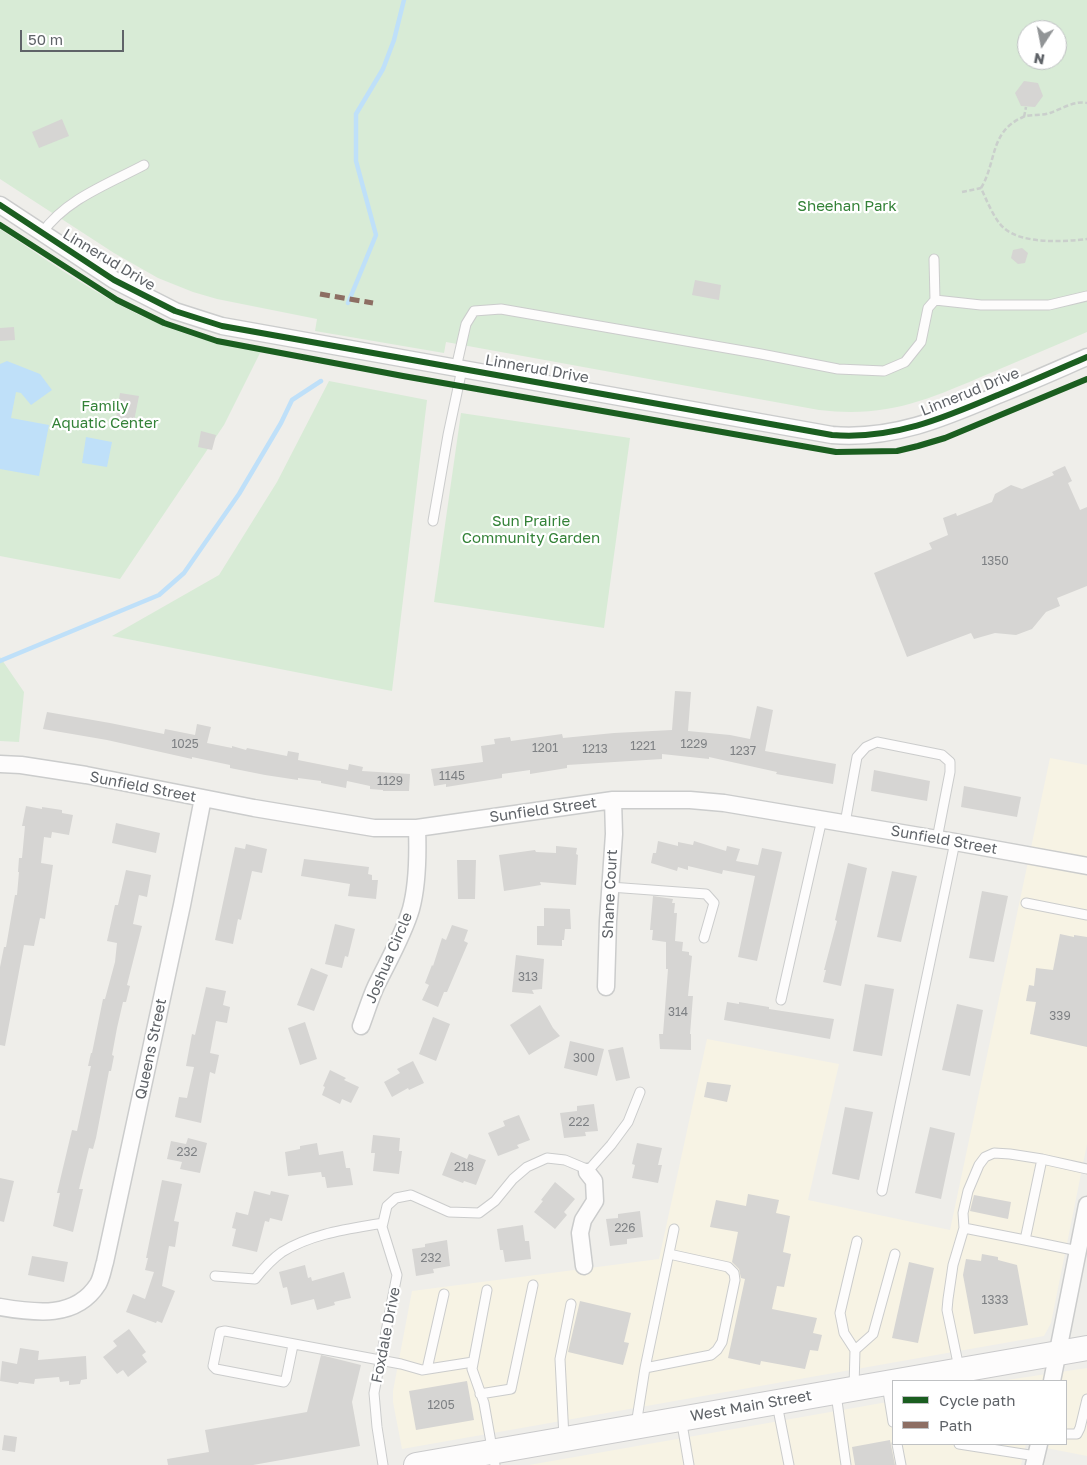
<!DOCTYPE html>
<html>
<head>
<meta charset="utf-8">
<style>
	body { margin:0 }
	#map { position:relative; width:1087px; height:1465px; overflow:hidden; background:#efeeea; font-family:"Golos Text",sans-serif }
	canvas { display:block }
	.legend { position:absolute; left:892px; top:1380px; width:175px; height:65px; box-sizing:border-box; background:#fff; border:1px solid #bfc1c3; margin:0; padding:6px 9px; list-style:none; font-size:15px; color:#5f6368 }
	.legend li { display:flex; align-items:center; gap:10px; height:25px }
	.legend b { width:25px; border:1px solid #bfc1c3 }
	.north { position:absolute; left:1017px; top:20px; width:50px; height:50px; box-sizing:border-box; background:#fff; border:1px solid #bfc1c3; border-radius:50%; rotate:191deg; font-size:14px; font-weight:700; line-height:20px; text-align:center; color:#5f6368 }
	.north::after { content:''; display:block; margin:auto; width:18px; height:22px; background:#919496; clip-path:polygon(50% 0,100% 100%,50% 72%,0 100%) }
	.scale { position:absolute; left:20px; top:30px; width:104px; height:22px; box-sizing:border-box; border:2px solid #5f6368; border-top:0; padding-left:6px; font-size:15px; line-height:18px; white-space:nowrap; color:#5f6368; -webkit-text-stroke:4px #fff; paint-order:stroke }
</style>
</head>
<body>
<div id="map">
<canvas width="1087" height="1465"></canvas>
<ul class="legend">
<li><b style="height:6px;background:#1b5e20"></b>Cycle path</li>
<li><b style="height:6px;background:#8d6e63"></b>Path</li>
</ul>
<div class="north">N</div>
<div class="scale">50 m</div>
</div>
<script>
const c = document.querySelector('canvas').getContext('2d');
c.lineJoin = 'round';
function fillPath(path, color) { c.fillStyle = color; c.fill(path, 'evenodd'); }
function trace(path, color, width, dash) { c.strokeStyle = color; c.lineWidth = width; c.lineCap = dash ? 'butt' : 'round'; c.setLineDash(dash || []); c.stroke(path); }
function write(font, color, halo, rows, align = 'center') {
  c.font = font + ' "Golos Text",sans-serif'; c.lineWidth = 4.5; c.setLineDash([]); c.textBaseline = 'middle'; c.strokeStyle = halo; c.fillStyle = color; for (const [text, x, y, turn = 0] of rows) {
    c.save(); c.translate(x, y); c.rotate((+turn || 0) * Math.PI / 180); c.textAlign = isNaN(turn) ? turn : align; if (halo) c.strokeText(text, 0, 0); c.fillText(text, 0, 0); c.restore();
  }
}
fillPath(new Path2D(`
	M1050,758l37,7v379l-36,179 -7,13 -642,113 -9,-47v-11l19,-100 247,-32 48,-220 132,25 -31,136 142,30z
	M1087,1368v88l-61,-12 -5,21h-492l364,-64v43h173v-63h-66z`), '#f7f3e4');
fillPath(new Path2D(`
	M0,0h1087v332c-33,14 -66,28 -99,42 -61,26 -100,44 -169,36l-373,-68 -2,11 -129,-22 2,-12 -100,-20 -24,-7 -35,-14 -44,-25 -114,-74zM1027,30h30v30h-30z
	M0,229c56,37 112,78 175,101 28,11 57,15 86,21l-37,74 -104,154 -120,-23z
	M329,381l98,19 -35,291 -280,-55 107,-61 58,-93z
	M461,413l169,25 -26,190 -170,-26z
	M0,657l24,35 -5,50 -19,-1z`), '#d8ebd6');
fillPath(new Path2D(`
	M7,361l33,13 12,16 -21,15 -10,-12 -5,-1 -5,26 38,7 -10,51 -39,-7v-105z
	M86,437l26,5 -5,25 -25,-4z`), '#bfe0f9');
trace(new Path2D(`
	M348,303l28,-68 -20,-74v-47l27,-45 11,-29 10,-40
	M0,661l159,-66 25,-22 55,-79 42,-71 11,-23 29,-19`), '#bfe0f9', 4.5);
fillPath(new Path2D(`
	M1024,81l14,2 5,13 -8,11 -14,-1 -6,-13z
	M62,119l7,17 -30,12 -7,-16z
	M1022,248l6,5 -3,10 -7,1 -7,-6 2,-8z
	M695,280l26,5 -2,15 -27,-5z
	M14,327l1,13 -15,1v-13z
	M120,393l19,3 -5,25 -18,-3z
	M201,431l15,4 -4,15 -14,-3z
	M1065,466l7,15 -4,2 12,27 7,-3v79l-30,12 3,8 -14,6 -14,17 -16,6 -21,-2 -21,6 -3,-6 -64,24 -33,-84 58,-24 -3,-6 19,-8 -5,-17 13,-5 1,3 35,-14 3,-8 16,-9 11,4 32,-14 -2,-3z
	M675,691l16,1 -3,39 42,4 20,4 7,-33 16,4 -8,41 71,13 -3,20 -57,-10 1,-2 -68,-15v2l-47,-5v5l-95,6v3l-37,6v-4l-28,4v4l-56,9v-3l-12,2 -3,-17 52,-7 -2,-16 14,-2 -1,-5 16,-2 1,4 51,-7 1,4 51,-5 58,-3z
	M47,712l63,11 54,11 1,-5 30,6 2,-11 14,3 -4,16 25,5v-2l14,4 1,-2 40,8 1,-5 11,2 -1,7 50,10 1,-6 14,3 -1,4 48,3 -1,17h-26v-1l-13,-1v-3l-23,-5 -1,7 -25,-5v-2l-23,-3v2l-33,-5 -35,-7v-3l-38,-8v2l-85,-19 -64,-11z
	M874,770l56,11 -3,20 -56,-10z
	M964,786l57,11 -4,20 -56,-10z
	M26,806l16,3v-2l20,3v3l11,2 -4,20 -17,-3 -1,6 -7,-1 -3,26 12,2 -8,54 -5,-1 -6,28 -10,-1 -19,101 -5,-1v-78l4,-20h2l9,-52h2l2,-23h-1l1,-14h3l3,-32h-3z
	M116,823l44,10 -4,20 -44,-10z
	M658,841l20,5v-4l15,3 1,-4 32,10 1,-5 13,3 -4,12 22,4 4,-17 20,4 -25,109 -19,-4 17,-81 -32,-6 -1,4 -34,-8v4l-10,-3 -1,4 -26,-8 2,-10h3z
	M246,844l21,5 -5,24 -10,-2 -11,49 -3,-1 -5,25 -18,-4 20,-93 10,2z
	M556,846l21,2 -1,6 2,1 -2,30 -36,-3 1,3 -37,6 -5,-36 36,-5 1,2 20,1z
	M304,859l65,8 -1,7 4,1v5h6l-2,19 -28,-3 2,-12 -49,-8z
	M457,860h19l-1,39h-17z
	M848,863l19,5 -26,118 -18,-4 3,-12h-2l13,-49 -2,-1z
	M126,870l25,5 -4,22 -8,-2 -6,29 9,2 -15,59 3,1 -4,16h-3l-6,26 -5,27 2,1 -3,15h-2l-13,67 -3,11 -4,-1 -10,41h4l-10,43 -20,-6 7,-33h-3l15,-63 5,1 14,-65h-3l3,-13h1l11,-54h2l10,-37 2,-19 -10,-2 8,-36h3z
	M892,871l25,5 -16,66 -24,-5z
	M982,891l26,5 -14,66 -25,-4z
	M653,896l20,3 -1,4h3l-1,10h3l-2,28 8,1 -1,9 7,1v3l3,1 -4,40h5l-3,38h1v16l-31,-1 -1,-15h4l5,-65h-2v-27l-14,-2 1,-10h-3z
	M544,908l26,1 1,20h-6l-1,11h-2v6l-25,-1v-19h7z
	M335,924l20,5 -7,28 -3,-1 -3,12 -17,-4z
	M452,925l16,5 -4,11 4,2 -21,49h-3l-6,15 -16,-7 7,-15 -4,-2 7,-18 1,1 9,-28 4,2z
	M1060,934l14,3v-2l13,2v110l-57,-13 6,-32 -10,-1 3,-16 5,1 2,-18 17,2z
	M516,955l28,4 -2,30 -10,1 2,4 -22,-2z
	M311,968l17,7 -14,36 -17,-6z
	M865,984l29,5 -12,67 -29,-5z
	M206,987l20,4 -3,14 7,2 -3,16 -11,-2 -6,32 9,2 -4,19 -5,-2 -9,51 -26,-6 4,-20 8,1 7,-31 -8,-1 6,-32 3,1z
	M727,1002l12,2v-2l30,5v2l65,10 -4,20 -106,-19z
	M957,1004l26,6 -13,66 -28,-6z
	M540,1005l13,23 7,8 -31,19 -19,-30z
	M433,1017l17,7 -14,37 -17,-7z
	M305,1022l12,37 -17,6 -12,-37z
	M570,1041l34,8 -7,27 -33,-8z
	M623,1047l7,31 -14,3 -8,-31z
	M413,1061l11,22 -15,7 -1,-2 -16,9 -8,-15 16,-9 -3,-4z
	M330,1070l16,8 -2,2 15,7 -8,16 -9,-4 -2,5 -18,-9 3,-8 -2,-1z
	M707,1082l24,3 -4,17 -23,-5z
	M594,1104l4,27 -13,1 1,4 -22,2 -4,-25 17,-2v-5z
	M845,1107l28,5 -14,68 -27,-6z
	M519,1115l11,25 -13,5 2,3 -21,8 -10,-23 17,-7 -2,-5z
	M930,1127l25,6 -14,66 -26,-6z
	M373,1135l27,3 -1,13h3l-3,23 -26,-3 2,-18h-4z
	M188,1138l19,5 -7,30 -20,-4 2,-7 -15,-3 4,-18 15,3z
	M317,1143l2,12 24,-4 3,17h4l3,17 -26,3 -2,-11h-3l-1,-5 -33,4 -3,-24 15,-3v-3z
	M637,1143l25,5 -4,17h4l-4,18 -26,-5 3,-13 -3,-1z
	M451,1152l16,7 2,-5 17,6 -10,25 -12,-4 -1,2 -21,-8z
	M0,1178l14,3 -10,41 -4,-1z
	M162,1180l20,4 -8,37 5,1 -4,25 -6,-1 -7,40 13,5 -13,32 -5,-2 -1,2 -30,-11 7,-18 12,5 9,-27 -9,-2 3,-12h-2z
	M555,1182l20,17 -11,13 3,3 -12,14 -21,-17 9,-11 -2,-1z
	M254,1191l16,4 1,-4 18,4 -7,26 -12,-3 -1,4 -4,-1 -8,31 -25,-6 4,-17 -4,-1 4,-16 12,3z
	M748,1194l31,6 -3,13 14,3 -7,36 8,2 -7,33 -7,-1 -5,23 45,9 -4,15 9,2 -4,16 -8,-1 -5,19 -44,-8 -1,4 -32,-7 17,-79 -4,-1 -2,-9 -7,-7 6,-30 -28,-5 6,-27 30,6z
	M974,1195l37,7 -3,17 -38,-8z
	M640,1211l3,26 -16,2v5l-17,2 -4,-27 12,-1v-4z
	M523,1225l2,16h4l2,18 -26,3 -2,-12h-3l-3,-21z
	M447,1240l3,26 -17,3 1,4 -18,3 -4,-27 13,-2v-3z
	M982,1254l16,3v3l19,5 11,60 -54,9 -11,-59 3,-16 15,2z
	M32,1256l36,6 -4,20 -36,-7z
	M909,1262l25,6 -16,75 -26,-5z
	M305,1265l3,13 3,-1 1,4 32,-9 7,26 -17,4 1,3 -18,5 -3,-11 -23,6 -4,-18 -4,1 -4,-16z
	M580,1301l51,12 -7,29 5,1 -6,22 -55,-13z
	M129,1329l17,23 -4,3 5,7 -19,15 -5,-7 -6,4 -14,-17 14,-11 -4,-5z
	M20,1348l19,3 -1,9 48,-4 1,23 -6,1 -1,4 -11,1v-4l-9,1 -1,-5 -24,2 -1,5 -15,-2 -1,2 -18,-3 2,-20 15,3z
	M321,1355l40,10 -9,37 8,44 -107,19h-85l-1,-6 42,-7 -4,-22 102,-18z
	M467,1381l7,39 -58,10 -7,-39z
	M4,1435l13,2 -2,15 -13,-2z
	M890,1440l5,25h-40l-3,-18z`), '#d6d5d3');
const service = new Path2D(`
	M42,233c24,-34 66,-49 102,-68
	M934,259l1,41
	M456,368l10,-44 8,-13 27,-2 260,45 77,15 46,2 21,-9 16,-20 7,-34 7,-8 46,5h68l38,-9
	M433,521l15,-86 14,-66
	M845,823l12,-66 9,-10 11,-5 65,13 8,7v10l-13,67
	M610,887l96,7 8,9 -10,35
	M1026,903l61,12
	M781,1000l41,-181
	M882,1191l73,-349
	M964,1228l61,12
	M1078,1251l-53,-11 17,-81 45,10
	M215,1276l40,3c8,-10 17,-20 27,-27 31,-19 67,-23 101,-29
	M487,1290l-15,79 12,34 11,62
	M293,1345l-7,34 -2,3 -68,-13 -3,-3 7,-34 5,-1 176,33 21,6 51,-8
	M855,1350l-11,-17 -4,-20 17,-72
	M645,1368l66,-13 6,-5 5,-8 13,-62 -1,-7 -6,-6 -59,-13
	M959,1368l-12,-58 1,-11 5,-34 11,-37 -1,-15 5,-22 11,-26 6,-8 9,-4 16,1 32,5
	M427,1369l17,-75
	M887,1385l6,37
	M854,1388l1,-38 18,-16 22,-80
	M480,1394l31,-5 22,-104
	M836,1394l10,71
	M777,1404l12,61
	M681,1418l8,47
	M636,1425l9,-57 29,-139
	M1066,1434h11l3,-6 7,-29
	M564,1438l-4,-79 11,-55
	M897,1444l4,21
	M959,1444l77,12
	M383,1465l-6,-38 -3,-34 23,-118 -15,-48 5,-21 9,-8 15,-3 38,17 30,1 16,-12 18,-22 14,-12 20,-9 18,2 19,8 3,4 24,-27 17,-23 12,-30`);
const minor = new Path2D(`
	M0,205l114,75 61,31 47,15 610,109c61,5 112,-17 166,-40 30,-12 59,-25 89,-38
	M0,764l21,1 65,10 168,33 120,20h43l196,-28h77l34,3 231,39 132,24
	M606,987l2,-66 6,-87 -1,-34
	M361,1026c5,-13 9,-27 15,-40 12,-25 27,-50 35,-77 7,-26 7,-54 6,-81
	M584,1266l-4,-33 3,-13 12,-19 -1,-20 -7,-9
	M0,1307c35,6 76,12 98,-23 4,-7 5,-16 7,-22l77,-357 21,-107
	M1052,1381l35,-176
	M1034,1465l5,-21`);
const secondary = new Path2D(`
	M416,1465l671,-117`);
trace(service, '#cbcccc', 11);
trace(minor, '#cbcccc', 19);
trace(secondary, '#cacacb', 26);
trace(new Path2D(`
	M1024,117l2,-10
	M981,188c16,-26 8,-56 42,-71 8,-3 18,-1 27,-4 11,-4 26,-13 37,-10
	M962,192l19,-4c5,11 14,33 23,40 17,16 60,14 83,11`), '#cacfcc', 2.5, [5, 2.5]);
trace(service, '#fdfcfc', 9);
trace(minor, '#fdfcfc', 16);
trace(secondary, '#fdfcfc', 24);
trace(new Path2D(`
	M320,294l53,9`), '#8d6e63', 5, [10, 5]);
trace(new Path2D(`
	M0,205l114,75 61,31 47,15 610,109c61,5 112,-17 166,-40 30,-12 59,-25 89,-38
	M0,225l117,75 47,23 53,18 186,35 433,76 61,-1 21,-5 27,-8 142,-59`), '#1b5e20', 6);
write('12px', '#7e8184', null, [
	["1350",995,561],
	["1025",185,744],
	["1229",694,744],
	["1221",643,746],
	["1201",545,748],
	["1213",595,749],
	["1237",743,751],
	["1145",452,776],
	["1129",390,781],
	["313",528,977],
	["314",678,1012],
	["339",1060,1016],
	["300",584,1058],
	["222",579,1122],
	["232",187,1152],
	["218",464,1167],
	["226",625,1228],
	["232",431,1258],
	["1333",995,1300],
	["1205",441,1405]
]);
write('15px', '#348238', '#fff', [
	["Sheehan Park",847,206],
	["Family",105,406],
	["Aquatic Center",105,423],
	["Sun Prairie",531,521],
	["Community Garden",531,538]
]);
write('15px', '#5f6368', '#fff', [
	["Linnerud Drive",109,260,31],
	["Linnerud Drive",537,369,10],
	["Linnerud Drive",970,392,-22],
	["Sunfield Street",143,787,11],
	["Sunfield Street",543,810,-8],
	["Sunfield Street",944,840,10],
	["Shane Court",610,894,-87],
	["Joshua Circle",389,958,-67],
	["Queens Street",151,1049,-78],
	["Foxdale Drive",386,1335,-79],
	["West Main Street",751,1406,-10]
]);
</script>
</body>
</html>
